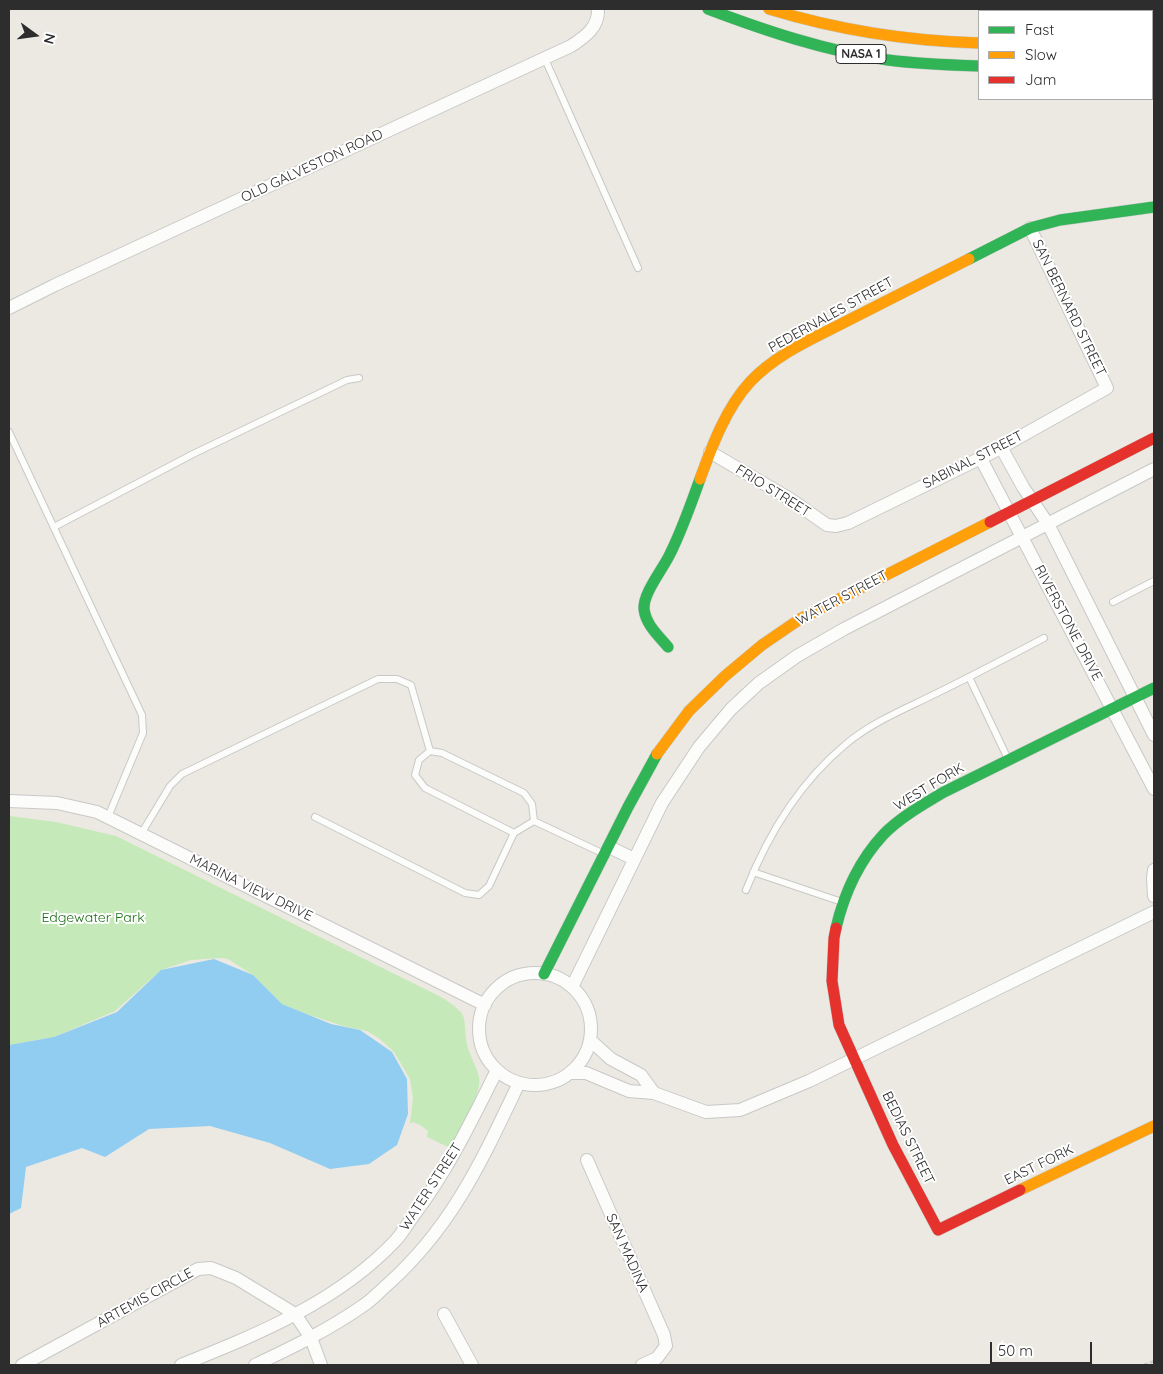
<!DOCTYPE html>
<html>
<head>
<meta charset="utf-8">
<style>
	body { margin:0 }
	#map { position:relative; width:1163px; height:1374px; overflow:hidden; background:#ebe9e2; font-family:Quicksand,sans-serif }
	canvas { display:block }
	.frame { position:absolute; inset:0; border:10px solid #2d2d2d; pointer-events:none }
	.legend { position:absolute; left:978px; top:10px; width:175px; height:90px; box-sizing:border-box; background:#fff; border:1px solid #ababab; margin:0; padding:6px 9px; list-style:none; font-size:15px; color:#2d2d2d }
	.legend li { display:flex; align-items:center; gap:10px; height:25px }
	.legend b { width:25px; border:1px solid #ababab }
	.north { position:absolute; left:10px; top:10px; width:50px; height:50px; -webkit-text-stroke:4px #fff; paint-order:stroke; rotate:104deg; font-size:14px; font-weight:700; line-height:20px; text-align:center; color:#2d2d2d }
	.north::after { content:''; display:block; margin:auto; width:18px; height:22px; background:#2d2d2d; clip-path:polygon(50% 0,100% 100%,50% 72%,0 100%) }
	.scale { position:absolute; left:990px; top:1342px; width:102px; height:22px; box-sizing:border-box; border:2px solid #2d2d2d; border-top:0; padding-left:6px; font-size:15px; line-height:18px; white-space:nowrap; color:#2d2d2d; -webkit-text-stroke:4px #fff; paint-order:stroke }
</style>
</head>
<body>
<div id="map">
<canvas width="1163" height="1374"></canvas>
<div class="frame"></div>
<ul class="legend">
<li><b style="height:6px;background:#30b455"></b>Fast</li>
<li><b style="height:6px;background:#ff9f0a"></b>Slow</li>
<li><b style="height:6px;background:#e5322d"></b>Jam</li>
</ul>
<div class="north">N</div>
<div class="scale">50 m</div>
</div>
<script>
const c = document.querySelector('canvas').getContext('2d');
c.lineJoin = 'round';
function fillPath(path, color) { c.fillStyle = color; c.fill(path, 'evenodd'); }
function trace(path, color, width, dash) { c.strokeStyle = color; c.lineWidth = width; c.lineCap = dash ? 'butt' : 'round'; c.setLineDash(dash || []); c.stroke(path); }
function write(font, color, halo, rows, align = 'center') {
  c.font = font + ' Quicksand,sans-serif'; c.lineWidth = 4; c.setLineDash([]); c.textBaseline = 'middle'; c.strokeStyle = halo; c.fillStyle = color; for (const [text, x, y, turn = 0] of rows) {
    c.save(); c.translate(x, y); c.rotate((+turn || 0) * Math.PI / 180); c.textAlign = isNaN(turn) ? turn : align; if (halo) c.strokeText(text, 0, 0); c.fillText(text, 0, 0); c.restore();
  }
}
fillPath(new Path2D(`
	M9,816l47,6 60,14 327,162c28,19 19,17 24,47 3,12 10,21 12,33 3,18 -21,54 -29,70l-23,-11 1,-6 -8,-6 -7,-3 -3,2 3,-26 -3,-19 -16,-27 -14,-13 -13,-8 -24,-5 -36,-12 -25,-10 -29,-29 -25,-16 -7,-1 -30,2 -30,10 -46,41 -61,26 -45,8z`), '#c6e9b9');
fillPath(new Path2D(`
	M214,959l39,16 29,29 49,20 29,6 32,22 15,27 1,35 -11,31 -28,19 -39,5 -60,-26 -60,-17 -61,3 -44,28 -23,-9 -56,19 -5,41 -12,6v-169l45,-8 63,-25 44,-42z`), '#91ccf1');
const lane = new Path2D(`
	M545,59l93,209
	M9,432l133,283 1,18 -35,84
	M54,527l139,-73 154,-74 12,-2
	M1113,602l41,-21
	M969,677l39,82
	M430,751l12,2 82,40 8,11 2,17 -20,12 -89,-45 -10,-13 4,-15z
	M315,817l150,76 14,2 10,-9 25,-53
	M534,821l70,33
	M141,834l29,-48 12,-12 196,-95h19l14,6 19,66
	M753,872l89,30
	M746,890c22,-56 53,-107 100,-146 26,-22 59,-35 89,-50 37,-18 73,-37 109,-56`);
const street = new Path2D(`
	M9,308l46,-23 516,-239c14,-9 28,-19 27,-37
	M1001,447l22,40 25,37 106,211
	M710,452l80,47 37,26 9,1 12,-3 145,-71 114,-64 -77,-160
	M980,457l174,332
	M9,801l48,2 40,9 388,193
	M609,847l25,12
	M1154,870l-1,8 1,18
	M479 1029a56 56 0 1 1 112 0a56 56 0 1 1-112 0Z
	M572,987l90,-184 37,-56 32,-38 28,-26 38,-27 47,-27 310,-160
	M590,1040l21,19 30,16 13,18
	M570,1073h16l43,18 25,2 52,19 34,-2 69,-29 345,-169
	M587,1160l77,175 2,11 -9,12 -15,7
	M444,1314l28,51
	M22,1365l176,-96 13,-1 25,10 59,36 16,24 10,27
	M181,1365c77,-31 157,-63 215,-125 7,-8 12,-17 18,-25 34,-45 58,-95 83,-145
	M255,1365c38,-18 75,-36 109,-60 9,-6 16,-14 23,-20 66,-59 95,-125 132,-202`);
const fast = new Path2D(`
	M708,9c58,22 118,42 180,51 30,4 60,5 91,6
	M969,259l61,-31 30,-8 94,-13
	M668,647c-10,-12 -22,-22 -24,-38 -1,-16 19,-40 26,-55 12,-24 21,-50 30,-75
	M836,928c8,-34 23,-67 47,-93 16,-17 41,-31 61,-43l210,-104
	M544,974l84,-167 29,-53`);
const slow = new Path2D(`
	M769,9c69,21 138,32 210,34
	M1152,48l2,-1
	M700,479c12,-33 26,-71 50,-97 26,-28 64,-44 97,-61 41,-21 81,-41 122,-62
	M657,754l32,-43 36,-35 37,-31 38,-26 190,-97
	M1020,1190l134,-64`);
const jam = new Path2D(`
	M1152,25h2
	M990,522l164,-84
	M836,928l-2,10 -2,43 7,44 54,120 45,85 82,-40`);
trace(lane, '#c8c8c7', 8);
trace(street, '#c8c8c7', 14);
trace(fast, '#c8c8c7', 12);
trace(slow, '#c8c8c7', 12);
trace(jam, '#c8c8c7', 12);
trace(new Path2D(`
	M1144,1365l10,-4`), '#cacac9', 2.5, [4, 2.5]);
trace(lane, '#fcfcfb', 6);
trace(street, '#fcfcfb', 12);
trace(fast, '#30b455', 11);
trace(slow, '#ff9f0a', 11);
trace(jam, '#e5322d', 11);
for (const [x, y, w] of [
	[861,54,50]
]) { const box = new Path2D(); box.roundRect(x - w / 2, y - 9.5, w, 19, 4); c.fillStyle = '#fff'; c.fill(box); trace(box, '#2d2d2d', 1); }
write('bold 12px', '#2d2d2d', null, [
	["NASA 1",861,54]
]);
write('14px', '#2d2d2d', '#fff', [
	["OLD GALVESTON ROAD",312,166,-25],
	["SAN BERNARD STREET",1069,308,64],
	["PEDERNALES STREET",831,315,-29],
	["SABINAL STREET",973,460,-27],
	["FRIO STREET",773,491,32],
	["WATER STREET",842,598,-28],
	["RIVERSTONE DRIVE",1068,623,62],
	["WEST FORK",929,787,-31],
	["MARINA VIEW DRIVE",251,888,26],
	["BEDIAS STREET",908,1138,64],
	["EAST FORK",1039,1165,-26],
	["WATER STREET",431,1187,-57],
	["SAN MADINA",627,1253,66],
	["ARTEMIS CIRCLE",145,1298,-29]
]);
write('14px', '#1c7115', '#fff', [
	["Edgewater Park",93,918]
]);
</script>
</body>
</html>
